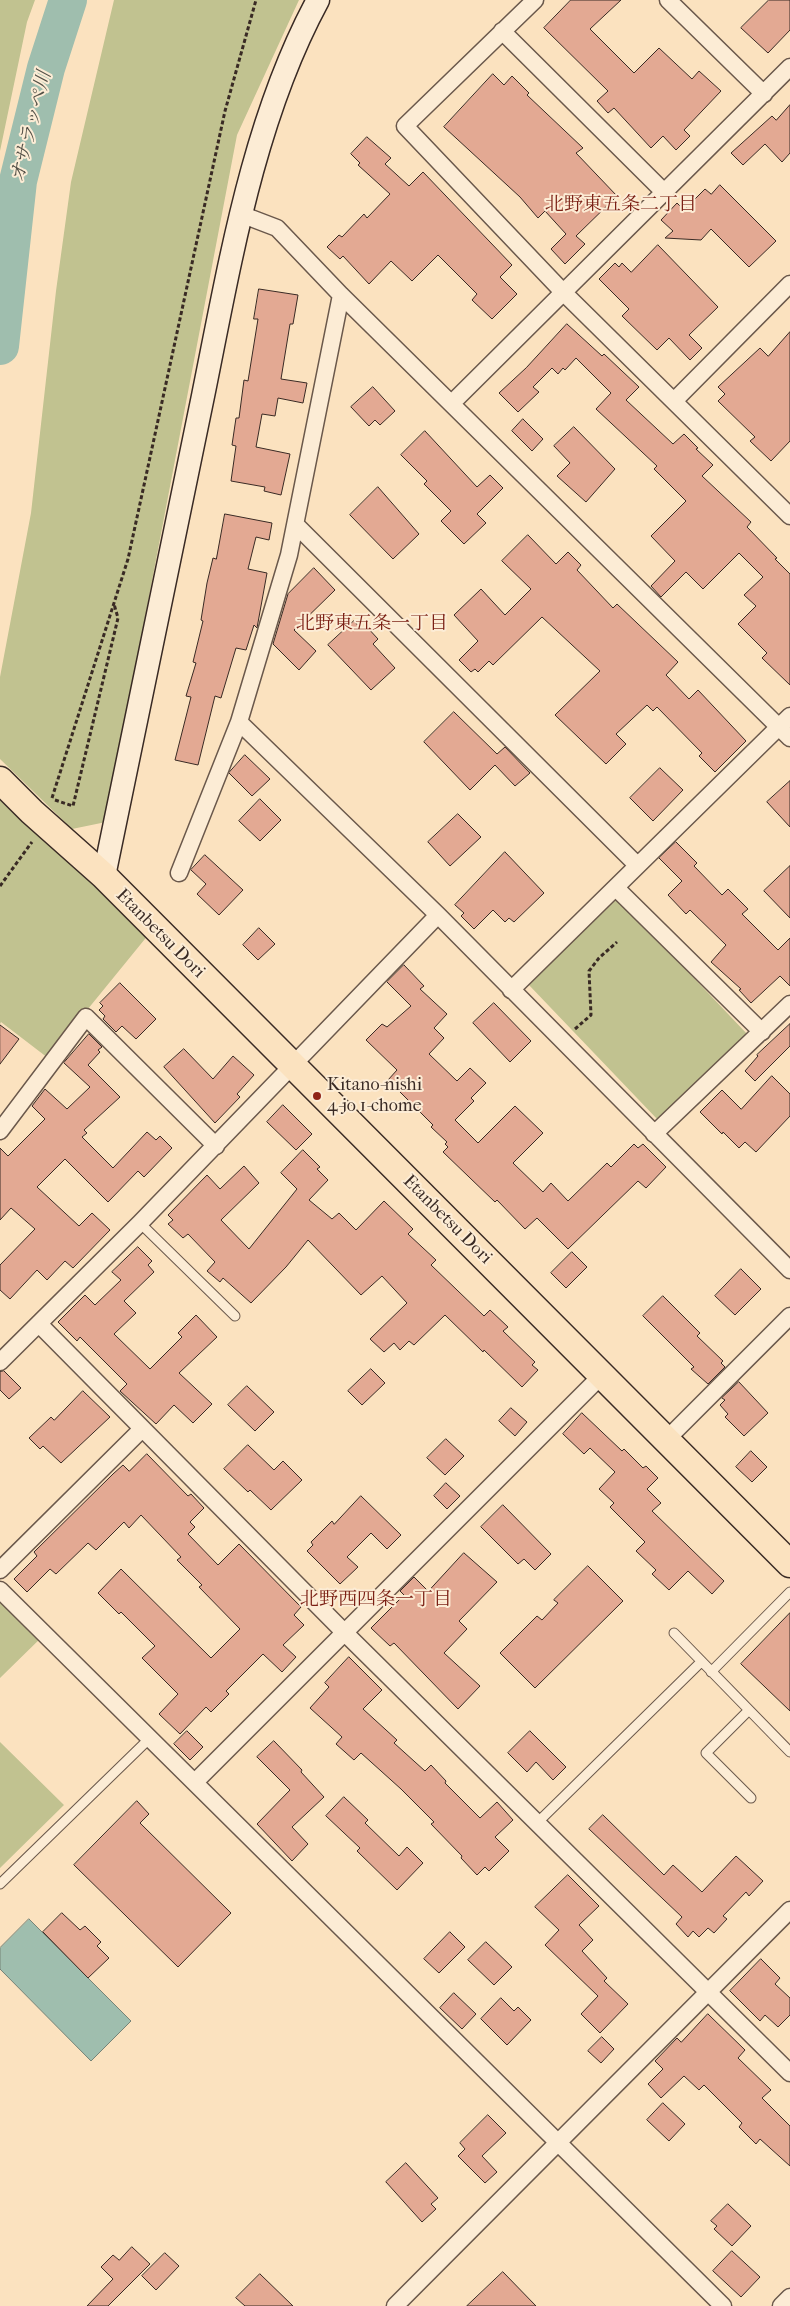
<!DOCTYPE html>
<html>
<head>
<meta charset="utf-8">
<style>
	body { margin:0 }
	canvas { display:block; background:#fbe2bf }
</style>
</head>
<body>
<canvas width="790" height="2306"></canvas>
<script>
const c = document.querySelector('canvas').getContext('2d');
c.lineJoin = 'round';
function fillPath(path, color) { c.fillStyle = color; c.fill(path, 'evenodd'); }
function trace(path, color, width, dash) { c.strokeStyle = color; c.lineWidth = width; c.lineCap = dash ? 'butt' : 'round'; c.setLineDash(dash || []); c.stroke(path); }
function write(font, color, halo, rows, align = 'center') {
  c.font = font + ' "IM FELL French Canon","Noto Serif JP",serif'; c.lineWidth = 4; c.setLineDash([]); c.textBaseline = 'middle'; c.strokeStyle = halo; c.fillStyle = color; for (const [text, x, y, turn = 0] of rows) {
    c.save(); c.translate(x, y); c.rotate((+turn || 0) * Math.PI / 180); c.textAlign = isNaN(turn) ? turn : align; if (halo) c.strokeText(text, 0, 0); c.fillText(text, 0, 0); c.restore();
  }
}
fillPath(new Path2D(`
	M0,0h35l-8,22 -27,129z
	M114,0h185l-62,135 -131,687 -34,7 -72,-70v-82l31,-164 25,-222 15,-109z
	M0,794l149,140 -101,124 -47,-36 -1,2z
	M618,898l130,137 -90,85 -130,-136z
	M0,1587l46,46 -46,45z
	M0,1742l64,63 -64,63z`), '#c1c290');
const water = new Path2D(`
	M29,1919l102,102 -40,40 -91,-92v-21z`);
fillPath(water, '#9fbeae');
trace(water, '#768377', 1);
trace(new Path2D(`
	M0,346l18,-165 28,-113 22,-68`), '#9fbeae', 38);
const building = new Path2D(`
	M571,0h50l-31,29 44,44 25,-25 33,31 7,-8 22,20 -37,39 6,6 -14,14 -13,-14 -12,12 -37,-40 -6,5 -11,-12 11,-10 -64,-63z
	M769,0h21v30l-22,23 -27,-25z
	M493,74l11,11 8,-9 17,17 -2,2 56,53 -7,5 41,43 -41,40 9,8 -20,20 -14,-15 15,-15 -21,-23 -7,7 -18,-21 -76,-70z
	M790,105v48l-8,9 -17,-18 -22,21 -12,-12 41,-37 4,4z
	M367,137l24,21 -6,6 24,22 14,-14 89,93 -12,12 17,17 -25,25 -20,-19 5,-6 -39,-39 -26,26 -21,-20 -22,23 -26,-28 -3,3 -13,-12 12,-12 3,2 22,-23 3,4 23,-24 -32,-29 2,-2 -9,-9z
	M720,185l56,56 -27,26 -38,-38 -10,11 -36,-2 8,-7 -12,-11 16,-17 7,7 21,-21 6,5z
	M658,245l60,62 -29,28 13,13 -12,12 -21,-22 -12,12 -35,-34 7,-7 -30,-30 16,-16 4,4 3,-4 9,9z
	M259,289l39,6 -5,29h-3l-9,55 26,4 -4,20 -25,-5 -3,18 -13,-2 -6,33 34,7 -9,41 -17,-4 1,-4 -34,-6 5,-35 -4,-1 4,-27h3l5,-38 4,1 10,-62h-4z
	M567,324l35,32 2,-2 35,33 -13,13 47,44 11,-10 14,14 -2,1 17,16 -11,11 49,46 -4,5 30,31 -2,1 15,15v111l-28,-27 5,-5 -29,-29 18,-18 -12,-11 19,-18 -24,-24 -36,36 -17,-17 -25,25 -10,-11 24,-25 -24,-25 35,-35 -32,-32 3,-3 -61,-57 15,-16 -35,-35 -11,12 -2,-2 -5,6 -6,-6 -19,19 6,5 -21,20 -19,-19 27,-25z
	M790,332v109l-19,20 -21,-20 5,-4 -37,-36 7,-7 -7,-7 42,-39 8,8z
	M373,387l22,24 -15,14 -5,-5 -6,6 -18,-19z
	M523,419l20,20 -11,12 -20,-20z
	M574,427l41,42 -29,33 -29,-26 13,-13 -16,-17z
	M425,431l52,56 13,-12 13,13 -26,26 9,9 -22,21 -23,-23 10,-10 -27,-27 3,-3 -26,-26z
	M378,487l41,47 -26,25 -43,-44z
	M225,514l47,9 -3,17 -13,-3 -8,32 19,4 -10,55 -3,-3 -8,25 -10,-2 -15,50 -6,-2 -17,69 -23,-5 16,-63 -5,-1 10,-33 -3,-1 10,-41 -2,-1 6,-37 6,-25 3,1z
	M528,535l28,29 12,-12 13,13 -4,5 36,38 4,-4 61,58 -12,13 23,24 9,-9 48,51 -31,31 -16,-16 3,-3 -45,-46 -4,4 -6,-6 -31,29 10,10 -20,20 -51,-49 45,-44 -58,-54 -49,48 -4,-4 -11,11 -3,-3 -4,3 -12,-12 19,-19 -24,-26 27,-26 24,26 26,-26 -29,-28z
	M314,568l21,22 -41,40 22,21 -17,19 -26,-26 15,-50z
	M354,621l8,9 4,-4 12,13 -5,5 22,24 -24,22 -43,-45z
	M454,712l43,42 8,-7 25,26 -15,13 -20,-21 -25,25 -46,-48z
	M245,755l25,24 -18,17 -23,-23z
	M660,768l23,22 -30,31 -23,-23z
	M790,781v46l-23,-25z
	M260,799l21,21 -21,21 -21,-20z
	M458,814l23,23 -31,29 -22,-24z
	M676,842l21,21 -3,3 28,29 6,-6 20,20 -6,5 36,36 12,-12v48l-10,-10 -29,27 -12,-13 2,-1 -30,-27 15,-17 -36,-35 -4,4 -18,-19 14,-14 -23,-23z
	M505,852l39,41 -30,29 -5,-4 -4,4 -12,-12 -19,19 -13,-13 3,-3 -9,-8z
	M205,855l38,35 -24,25 -22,-21 9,-10 -15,-14z
	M790,866v52l-26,-27z
	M259,928l16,16 -17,16 -15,-15z
	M404,965l20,21 -4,3 27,25 -13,14 10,10 -15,16 28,27 13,-13 16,15 -15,15 3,3 -19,19 23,23 37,-37 28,27 -30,30 30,29 8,-9 17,18 39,-38 4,4 23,-23 4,4 5,-4 23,23 -20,21 -8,-7 -70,68 -31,-31 -12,11 -28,-29 -2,2 -52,-50 5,-5 -3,-3 2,-2 -16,-15 2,-2 -45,-45 9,-10 -31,-30 16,-16 5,3 24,-21 -24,-24z
	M120,983l36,36 -20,20 -14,-13 -6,6 -13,-13 2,-3 -6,-6 4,-4 -3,-3z
	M494,1003l37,38 -21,21 -37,-39z
	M790,1024v22l-35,35 -10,-10 13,-15 -1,-1z
	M0,1025l19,14 -19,25z
	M89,1034l13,13 -4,3 2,2 -12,13 32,32 -36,33 3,3 -5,4 31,31 34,-36 9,8 4,-4 12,12 -28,29 -6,-6 -30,31 -43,-43 -28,28 42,39 13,-13 18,17 -37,38 -8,-7 -18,19 -10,-10 -27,29 -10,-9v-25l35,-36 -24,-21 -11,12v-72l8,8 37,-37 -13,-13 13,-17 22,20 23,-22 -26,-24z
	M184,1049l29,30 20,-23 21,19 -17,19 3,3 -25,26 -51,-56z
	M772,1076l18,18v22l-34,36 -11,-10 -6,6 -16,-16 -1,2 -22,-22 22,-22 19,19z
	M283,1105l29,29 -16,16 -29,-28z
	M303,1150l17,17 -3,2 11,11 -19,20 23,19 7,-6 17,17 28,-29 29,28 -5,5 28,26 -5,5 53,51 6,-6 18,17 -5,4 32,31 -3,3 6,5 -16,17 -38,-37 -1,2 -38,-37 -31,30 -5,-4 -9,9 -6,-7 -10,9 -14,-13 37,-36 -25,-27 -21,19 -53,-55 -22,27 -35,36 -28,-25 -3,4 -13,-11 8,-9 -27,-28 -5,4 -15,-14 5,-4 -5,-5 39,-40 13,14 24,-23 15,17 -38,37 28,29 48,-60 -16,-16z
	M138,1247l14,14 -4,4 6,7 -30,29 12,12 -22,21 36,35 32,-32 -4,-4 18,-18 21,22 -38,36 33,31 -19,19 -19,-18 -18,19 -36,-33 7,-7 -47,-47 -3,4 -19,-19 27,-27 10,10 26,-25 -9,-8z
	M572,1252l15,15 -21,21 -15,-15z
	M741,1269l20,20 -26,26 -20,-19z
	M663,1296l37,37 -3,3 26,25 -2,2 4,4 -17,17 -17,-15 3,-2 -51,-51z
	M371,1369l14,14 -23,22 -14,-14z
	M4,1371l17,17 -12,11 -9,-9v-18z
	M739,1382l29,31 -24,23 -19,-19 3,-3 -8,-9 5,-5 -3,-2z
	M247,1386l27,26 -19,19 -27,-26z
	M83,1391l27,26 -49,46 -18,-17 -3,3 -11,-11 22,-21 3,3z
	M511,1408l16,14 -12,14 -16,-15z
	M582,1413l40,38 2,-2 19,19 3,-2 12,12 -11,11 14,14 -9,8 72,70 -12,13 -24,-23 -19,19 -17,-16 4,-4 -20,-19 9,-9 -35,-35 4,-4 -15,-14 16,-17 -25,-24 -6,6 -21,-20z
	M446,1439l18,17 -19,19 -18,-17z
	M248,1445l26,25 9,-9 19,19 -31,30 -21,-20 -2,2 -24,-23z
	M751,1451l16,16 -15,15 -16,-15z
	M147,1454l41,42 3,-2 13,14 -14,14 5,5 -7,7 30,31 21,-21 62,63 -7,8 10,10 -21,20 13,12 -14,15 -19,-18 -37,37 3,3 -18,18 -5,-5 -26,27 -21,-20 19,-20 -36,-36 13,-12 -34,-34 -2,2 -21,-21 23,-24 90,89 29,-29 -41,-42 3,-2 -25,-25 4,-3 -40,-42 -12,13 -5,-6 -28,28 -8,-7 -32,31 -6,-5 -23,23 -13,-13 23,-23 -3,-4 79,-78 10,-9 6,6z
	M446,1483l14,13 -13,13 -13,-13z
	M361,1496l40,39 -14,14 -16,-16 -24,24 11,10 -18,17 -33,-33 6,-6 -2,-3 21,-21 2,3z
	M503,1505l48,49 -16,16 -11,-11 -6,5 -37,-37z
	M464,1553l33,29 -38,39 8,8 -23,24 36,33 -22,23 -64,-66 -4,3 -19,-18 33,-33 -4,-4 14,-14 14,14z
	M588,1566l35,35 -88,87 -35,-35 37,-37 5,4 16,-17 -4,-3z
	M790,1613v98l-49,-47z
	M349,1657l33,33 -19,19 34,31 -3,3 31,28 6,-6 15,16 -1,2 35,35 17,-16 16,18 -18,17 14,14 -20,20 -4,-4 -8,8 -16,-17 1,-2 -31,-32 3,-2 -33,-33 -40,-36 -7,7 -18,-16 6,-7 -32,-29 19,-21 -4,-4z
	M187,1731l16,16 -13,13 -16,-16z
	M530,1731l36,36 -13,13 -17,-18 -9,10 -19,-19z
	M274,1741l28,29 -1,2 23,25 -32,30 16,17 -16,17 -35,-37 33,-34 -33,-33z
	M344,1797l24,23 -3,3 34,33 8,-9 16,16 -26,27 -40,-39 3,-3 -34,-32z
	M137,1801l12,13 -9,9 91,90 -53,54 -104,-102z
	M603,1815l61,60 9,-10 29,27 34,-36 27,25 -14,15 -3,-4 -23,24 4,3 -13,14 -6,-5 -9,9 -6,-6 -5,6 -12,-13 6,-7 -93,-88z
	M568,1875l31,31 -20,19 14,15 -11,11 25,27 -3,3 24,23 -28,29 -19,-19 17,-18 -53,-51 14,-15 -24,-23z
	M62,1913l18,17 5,-4 16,16 -4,4 12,12 -21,20 -45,-46z
	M450,1932l15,15 -26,26 -15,-14z
	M486,1942l26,25 -18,18 -26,-25z
	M761,1959l19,19 -5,6 15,14v17l-12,12 -13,-12 -5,6 -30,-30z
	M454,1993l22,21 -14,15 -22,-21z
	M501,1998l13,13 4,-4 13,13 -24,25 -26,-26z
	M708,2014l37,36 -7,8 33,32 -9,8 28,28v40l-30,-27 -4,5 -17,-17 3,-4 -38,-38 -5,5 -15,-14 -23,22 -13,-14 15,-15 -8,-8 22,-23 4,4z
	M602,2037l12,12 -13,14 -13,-12z
	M663,2103l22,21 -16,17 -22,-21z
	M488,2115l18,18 -24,23 15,16 -12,11 -27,-27 7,-7 -5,-6z
	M406,2163l32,35 -7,6 5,5 -14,13 -36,-40z
	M728,2204l23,22 -19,20 -18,-17 3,-3 -6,-5z
	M132,2247l18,17 -42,42h-21l26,-27 -12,-12 12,-12 6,5z
	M732,2251l28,26 -19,20 -28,-26z
	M165,2253l14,13 -23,24 -14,-14z
	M503,2272l33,34h-69z
	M260,2274l33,32h-48l-9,-8z`);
fillPath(building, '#e3a993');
trace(building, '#392a24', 1);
const lane = new Path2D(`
	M140,1223l95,93
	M674,1633l116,119
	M711,1672l79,-80
	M749,1710l-43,43 45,45
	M537,1823l164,-161
	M0,1884l150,-146`);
const street = new Path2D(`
	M535,0l-130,126 158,166 227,224
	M668,0l96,94
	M502,31l162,161
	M243,215l34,13 64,67 449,443
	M675,400l115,-116
	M452,403l338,-336
	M296,525l341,340
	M239,722l199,193 352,355
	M179,873l60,-151 50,-167 52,-260
	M616,888l146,144
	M511,990l279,-274
	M0,1131l86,-114 130,129
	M654,1134l136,-130
	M39,1324l305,308 446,441
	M0,1362l140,-139 298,-308
	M666,1440l124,-124
	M0,1570l142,-141
	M0,1590l723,716
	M195,1782l406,-406
	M395,2306l395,-396
	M781,2306l9,-9`);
const secondary = new Path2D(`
	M104,876c33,-160 66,-320 99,-480 27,-133 50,-276 115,-396`);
const primary = new Path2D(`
	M0,780l32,32 72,64 686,688`);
trace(lane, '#6a584b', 11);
trace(street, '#6a584b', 19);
trace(secondary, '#392a24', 25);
trace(primary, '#392a24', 29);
trace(new Path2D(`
	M52,798l76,-239 97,-448 31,-111
	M55,800l18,6 45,-188 -4,-14
	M0,886l32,-44
	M575,1029l16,-14 -2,-44 10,-13 18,-16`), '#392a24', 3, [4, 2.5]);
trace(lane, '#fcecd5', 9);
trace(street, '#fcecd5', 16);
trace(secondary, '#fcecd5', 22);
trace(primary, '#fbe2bf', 26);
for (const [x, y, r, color] of [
	[317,1096,5,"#8f2418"]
]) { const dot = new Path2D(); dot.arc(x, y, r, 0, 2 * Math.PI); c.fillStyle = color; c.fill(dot); trace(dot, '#fcecd5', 2); }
write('18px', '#392a24', '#fcecd5', [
	["Etanbetsu Dori",160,934,45],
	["Etanbetsu Dori",447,1220,45]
]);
write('18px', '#392a24', '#fcecd5', [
	["Kitano-nishi",327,1086],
	["4-jo 1-chome",327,1107]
], 'left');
write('italic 19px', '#524f46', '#fcecd5', [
	["オサラッペ川",32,127,-76]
]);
write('19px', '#7a1f14', '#fcecd5', [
	["北野東五条二丁目",621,205],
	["北野東五条一丁目",372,624],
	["北野西四条一丁目",376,1600]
]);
</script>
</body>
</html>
